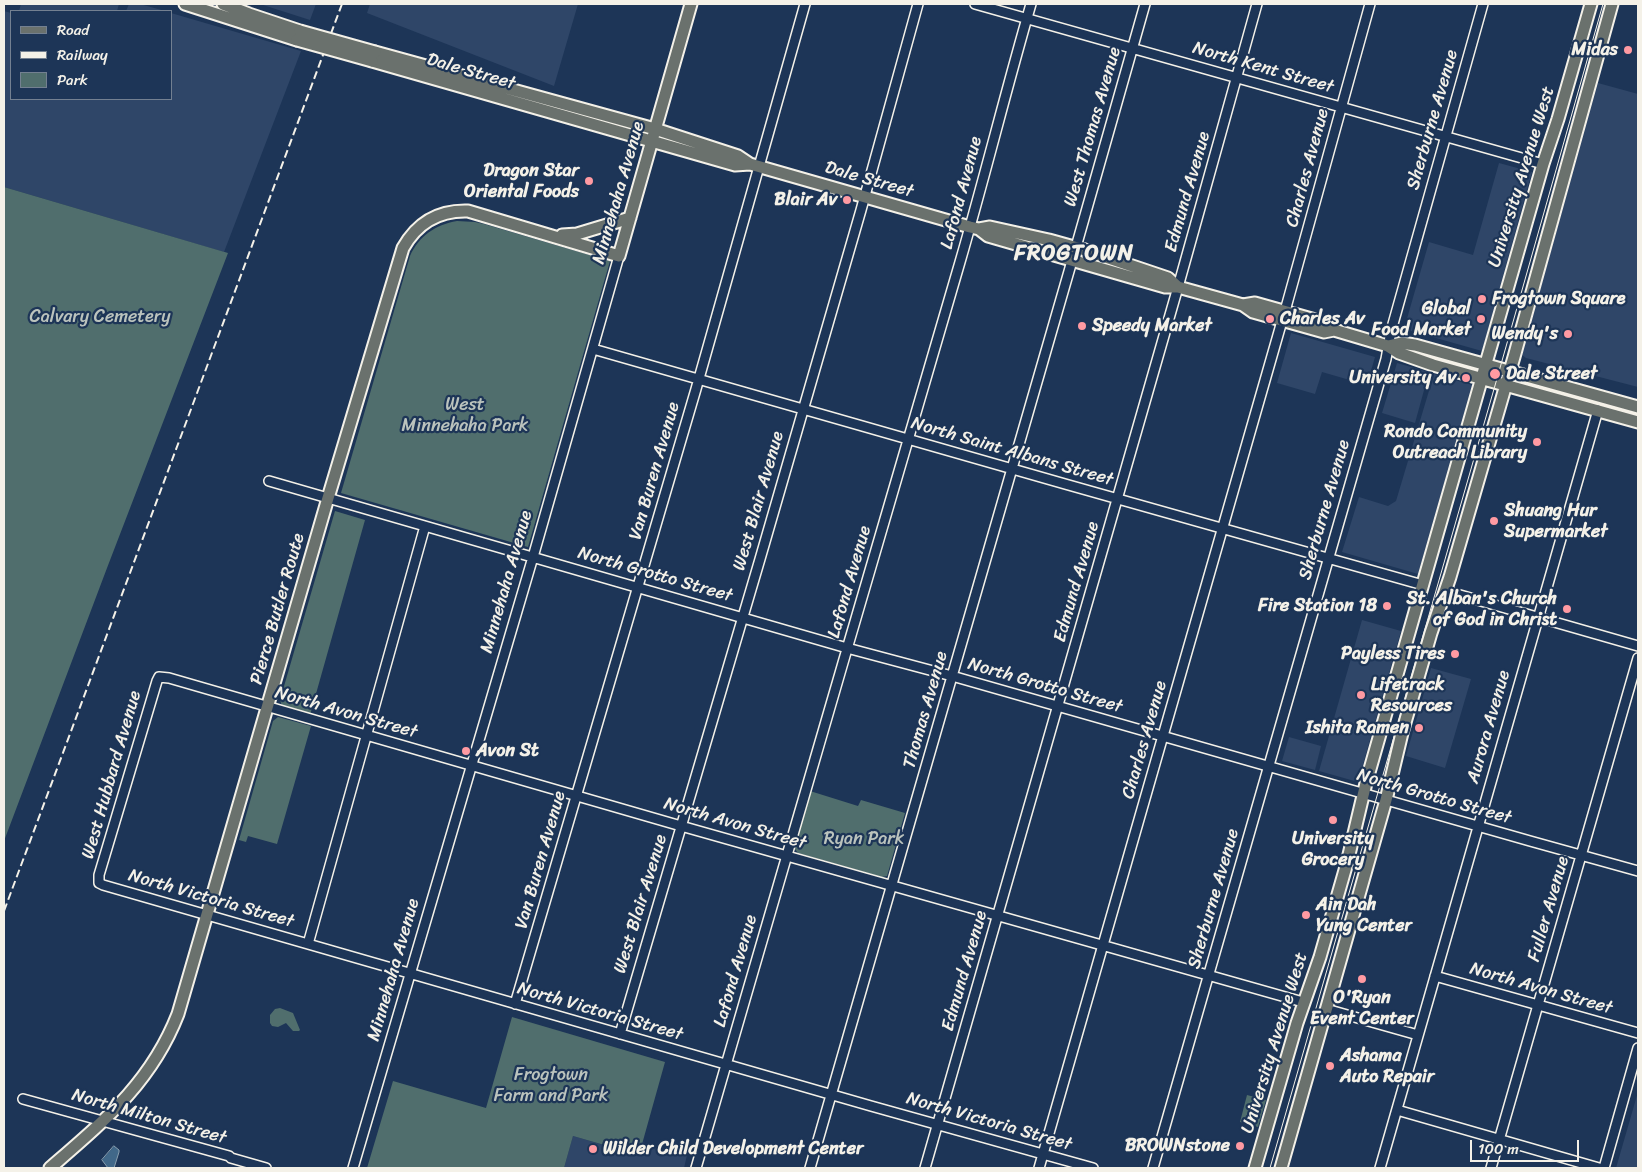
<!DOCTYPE html>
<html>
<head>
<meta charset="utf-8">
<style>
	body { margin:0 }
	#map { position:relative; width:1642px; height:1172px; overflow:hidden; background:#1d3557; font-family:Sriracha,sans-serif }
	canvas { display:block }
	.frame { position:absolute; inset:0; border:5px solid #f4f1e8; pointer-events:none }
	.legend { position:absolute; left:10px; top:10px; width:162px; height:90px; box-sizing:border-box; background:#1d3557; border:1px solid #738091; margin:0; padding:6px 9px; list-style:none; font-size:15px; color:#f4f1e8 }
	.legend li { display:flex; align-items:center; gap:10px; height:25px }
	.legend b { width:25px; border:1px solid #738091 }
	.scale { position:absolute; left:1470px; top:1140px; width:109px; height:22px; box-sizing:border-box; border:2px solid #f4f1e8; border-top:0; padding-left:6px; font-size:15px; line-height:18px; white-space:nowrap; color:#f4f1e8; -webkit-text-stroke:4px #1d3557; paint-order:stroke }
</style>
</head>
<body>
<div id="map">
<canvas width="1642" height="1172"></canvas>
<div class="frame"></div>
<ul class="legend">
<li><b style="height:6px;background:#6a716d"></b>Road</li>
<li><b style="height:6px;background:#f4f1e8"></b>Railway</li>
<li><b style="height:14px;background:#506e6d"></b>Park</li>
</ul>
<div class="scale">100 m</div>
</div>
<script>
const c = document.querySelector('canvas').getContext('2d');
c.lineJoin = 'round';
function fillPath(path, color) { c.fillStyle = color; c.fill(path, 'evenodd'); }
function trace(path, color, width, dash) { c.strokeStyle = color; c.lineWidth = width; c.lineCap = dash ? 'butt' : 'round'; c.setLineDash(dash || []); c.stroke(path); }
function write(font, color, halo, rows, align = 'center') {
  c.font = font + ' Sriracha,sans-serif'; c.lineWidth = 4.5; c.setLineDash([]); c.textBaseline = 'middle'; c.strokeStyle = halo; c.fillStyle = color; for (const [text, x, y, turn = 0] of rows) {
    c.save(); c.translate(x, y); c.rotate((+turn || 0) * Math.PI / 180); c.textAlign = isNaN(turn) ? turn : align; if (halo) c.strokeText(text, 0, 0); c.fillText(text, 0, 0); c.restore();
  }
}
fillPath(new Path2D(`
	M21,4h98l-2,7h-98z
	M129,4h11l25,7h-39z
	M260,4h56l-6,16z
	M370,4h208l-24,82 -187,-73z
	M4,11l7,2v86h160v-86l130,38 -77,201 -220,-65z
	M1598,83l40,11v293l-112,-29 -4,-3z
	M1499,163l33,9 -50,179 -78,-22 25,-87 44,13z
	M1291,333l84,24 -8,28 -45,-13 -7,22 -38,-11z
	M1397,363l32,9 -14,51 -33,-10z
	M1434,374l38,11 -54,189 -76,-22 17,-55 29,9 8,-5z
	M1362,620l39,11 -43,151 -39,-11z
	M1431,668l40,11 -26,89 -39,-12z
	M1289,737l32,9 -6,24 -33,-9z
	M1638,1092v76h-22z
	M573,1136l65,19 4,-13 45,13 -3,13h-120z`), '#2f4668');
fillPath(new Path2D(`
	M4,187l224,66 -121,315 -103,273z
	M457,221l18,1 9,2 126,37 -82,286 -187,-54 69,-237c9,-20 25,-31 47,-35z
	M335,511l30,9 -55,195 -28,-9 -2,-6z
	M278,717l33,9 -34,118 -29,-8 -2,6 -7,-2 34,-119z
	M810,791l48,15 3,-6 44,13 -18,63 -5,1 -84,-24 -4,-5z
	M280,1008l13,5 7,17 -1,1h-6l-7,-8 -8,4 -6,-1 -2,-3v-8l5,-6z
	M512,1017l153,45 -26,93 -66,-19 -9,32h-197l26,-87 93,27z
	M1247,1095l19,5 -8,27 -18,-5z`), '#506e6d');
const water = new Path2D(`
	M114,1146l5,4v2l-5,16h-6l-6,-8z`);
fillPath(water, '#416889');
trace(water, '#899faf', 1);
const minor = new Path2D(`
	M975,4l568,160
	M1285,311l85,-307
	M593,349l472,135 358,101
	M269,481l578,167 105,28 578,165 108,30
	M1446,591l192,55
	M308,944l117,-418
	M1435,976l203,57
	M515,1004l181,-615 109,-385
	M1326,1009l92,26
	M620,1034l140,-475 101,-349 57,-206
	M23,1099l206,57 2,2 35,10
	M1397,1110l202,58
	M353,1168l180,-611 86,-301
	M696,1168c86,-302 177,-604 264,-906 25,-86 46,-172 71,-258
	M810,1168l266,-921 69,-243
	M925,1168l253,-881 79,-283
	M1039,1168l243,-847
	M1093,1168l-222,-62 -768,-221 -4,-2v-8l58,-194 2,-4 10,1 512,148 622,176
	M1153,1168l233,-809 5,-28 92,-327
	M1380,1168l218,-758
	M1491,1168l147,-510
	M1604,1168l34,-120`);
const major = new Path2D(`
	M185,4l112,36
	M223,4l26,10 51,17
	M375,52l280,77 83,27 12,8 220,63 9,2 11,-2 59,13 36,10 83,28 10,9
	M372,61l363,104 15,-1
	M979,229l9,7 177,51h13l65,18 12,-2 71,20 8,7
	M562,235l15,-1 53,-16
	M1243,305l10,7 39,11 32,9 10,-2 54,16 11,7 34,12 205,57
	M1388,346l13,-3 14,2 223,62
	M50,1168c54,-47 101,-85 128,-154l150,-516 75,-250c14,-25 35,-38 65,-37l151,45 72,-252
	M1255,1168l42,-145 23,-66 27,-94 19,-80 177,-619 15,-45 33,-115
	M1281,1168l105,-368 16,-67 29,-100 19,-56 64,-220 98,-353`);
trace(minor, '#f4f1e8', 12);
trace(major, '#f4f1e8', 15);
trace(minor, '#1d3557', 9);
trace(major, '#6a716d', 11);
trace(new Path2D(`
	M1270,1168l226,-786 107,-378`), '#f4f1e8', 1);
trace(new Path2D(`
	M4,911l338,-907`), '#f4f1e8', 2, [8, 4]);
const majorBridge = new Path2D(`
	M300,31l75,21
	M297,40l75,21`);
trace(majorBridge, '#f4f1e8', 15, []);
trace(majorBridge, '#6a716d', 11);
for (const [x, y, r, color] of [
	[1628,50,5,"#ff9aa2"],
	[589,181,5,"#ff9aa2"],
	[847,200,5,"#ff9aa2"],
	[1482,299,5,"#ff9aa2"],
	[1270,319,5,"#ff9aa2"],
	[1481,319,5,"#ff9aa2"],
	[1082,326,5,"#ff9aa2"],
	[1568,334,5,"#ff9aa2"],
	[1495,374,6,"#ff9aa2"],
	[1466,378,5,"#ff9aa2"],
	[1537,442,5,"#ff9aa2"],
	[1494,521,5,"#ff9aa2"],
	[1387,606,5,"#ff9aa2"],
	[1567,609,5,"#ff9aa2"],
	[1455,654,5,"#ff9aa2"],
	[1361,695,5,"#ff9aa2"],
	[1419,728,5,"#ff9aa2"],
	[466,751,5,"#ff9aa2"],
	[1333,820,5,"#ff9aa2"],
	[1306,915,5,"#ff9aa2"],
	[1362,979,5,"#ff9aa2"],
	[1330,1066,5,"#ff9aa2"],
	[1240,1146,5,"#ff9aa2"],
	[593,1149,5,"#ff9aa2"]
]) { const dot = new Path2D(); dot.arc(x, y, r, 0, 2 * Math.PI); c.fillStyle = color; c.fill(dot); trace(dot, '#1d3557', 2); }
write('bold 18px', '#f4f1e8', '#1d3557', [
	["Midas",1618,50],
	["Dragon Star",579,171],
	["Oriental Foods",579,192],
	["Blair Av",837,200],
	["Frogtown Square",1492,299,"left"],
	["Global",1471,309],
	["Food Market",1471,330],
	["Charles Av",1280,319,"left"],
	["Speedy Market",1092,326,"left"],
	["Wendy's",1558,334],
	["Dale Street",1506,374,"left"],
	["University Av",1456,378],
	["Rondo Community",1527,432],
	["Outreach Library",1527,453],
	["Shuang Hur",1504,511,"left"],
	["Supermarket",1504,532,"left"],
	["St. Alban's Church",1557,599],
	["of God in Christ",1557,620],
	["Fire Station 18",1377,606],
	["Payless Tires",1445,654],
	["Lifetrack",1371,685,"left"],
	["Resources",1371,706,"left"],
	["Ishita Ramen",1409,728],
	["Avon St",476,751,"left"],
	["University",1333,839,"center"],
	["Grocery",1333,860,"center"],
	["Ain Dah",1316,905,"left"],
	["Yung Center",1316,926,"left"],
	["O'Ryan",1362,998,"center"],
	["Event Center",1362,1019,"center"],
	["Ashama",1340,1056,"left"],
	["Auto Repair",1340,1077,"left"],
	["BROWNstone",1230,1146],
	["Wilder Child Development Center",603,1149,"left"]
], 'right');
write('18px', '#f4f1e8', '#1d3557', [
	["North Kent Street",1263,68,16],
	["Dale Street",471,72,16],
	["Sherburne Avenue",1433,120,-74],
	["West Thomas Avenue",1093,127,-74],
	["Charles Avenue",1308,168,-75],
	["University Avenue West",1522,177,-73],
	["Dale Street",869,180,16],
	["Edmund Avenue",1188,192,-74],
	["Minnehaha Avenue",619,193,-74],
	["Lafond Avenue",962,193,-75],
	["North Saint Albans Street",1012,452,16],
	["Van Buren Avenue",655,471,-74],
	["West Blair Avenue",759,501,-74],
	["Sherburne Avenue",1325,510,-74],
	["North Grotto Street",655,575,16],
	["Minnehaha Avenue",507,582,-74],
	["Lafond Avenue",850,582,-74],
	["Edmund Avenue",1077,582,-74],
	["Pierce Butler Route",278,609,-74],
	["North Grotto Street",1045,686,16],
	["Thomas Avenue",926,710,-74],
	["North Avon Street",346,713,16],
	["Aurora Avenue",1489,727,-74],
	["Charles Avenue",1145,740,-74],
	["West Hubbard Avenue",112,775,-74],
	["North Grotto Street",1434,797,16],
	["North Avon Street",735,824,16],
	["Van Buren Avenue",541,860,-74],
	["North Victoria Street",211,899,16],
	["Sherburne Avenue",1214,899,-74],
	["West Blair Avenue",641,904,-73],
	["Fuller Avenue",1549,909,-74],
	["Minnehaha Avenue",394,970,-74],
	["Lafond Avenue",736,971,-74],
	["Edmund Avenue",965,971,-74],
	["North Avon Street",1541,989,16],
	["North Victoria Street",600,1012,16],
	["University Avenue West",1275,1043,-73],
	["North Milton Street",149,1117,16],
	["North Victoria Street",989,1122,16]
]);
write('18px', '#bbc3bd', '#1d3557', [
	["Calvary Cemetery",100,317],
	["West",465,405],
	["Minnehaha Park",465,426],
	["Ryan Park",864,839],
	["Frogtown",551,1075],
	["Farm and Park",551,1096]
]);
c.letterSpacing = '1px';
write('bold 22px', '#f4f1e8', '#1d3557', [
	["FROGTOWN",1074,254]
]);
c.letterSpacing = '0px';
</script>
</body>
</html>
